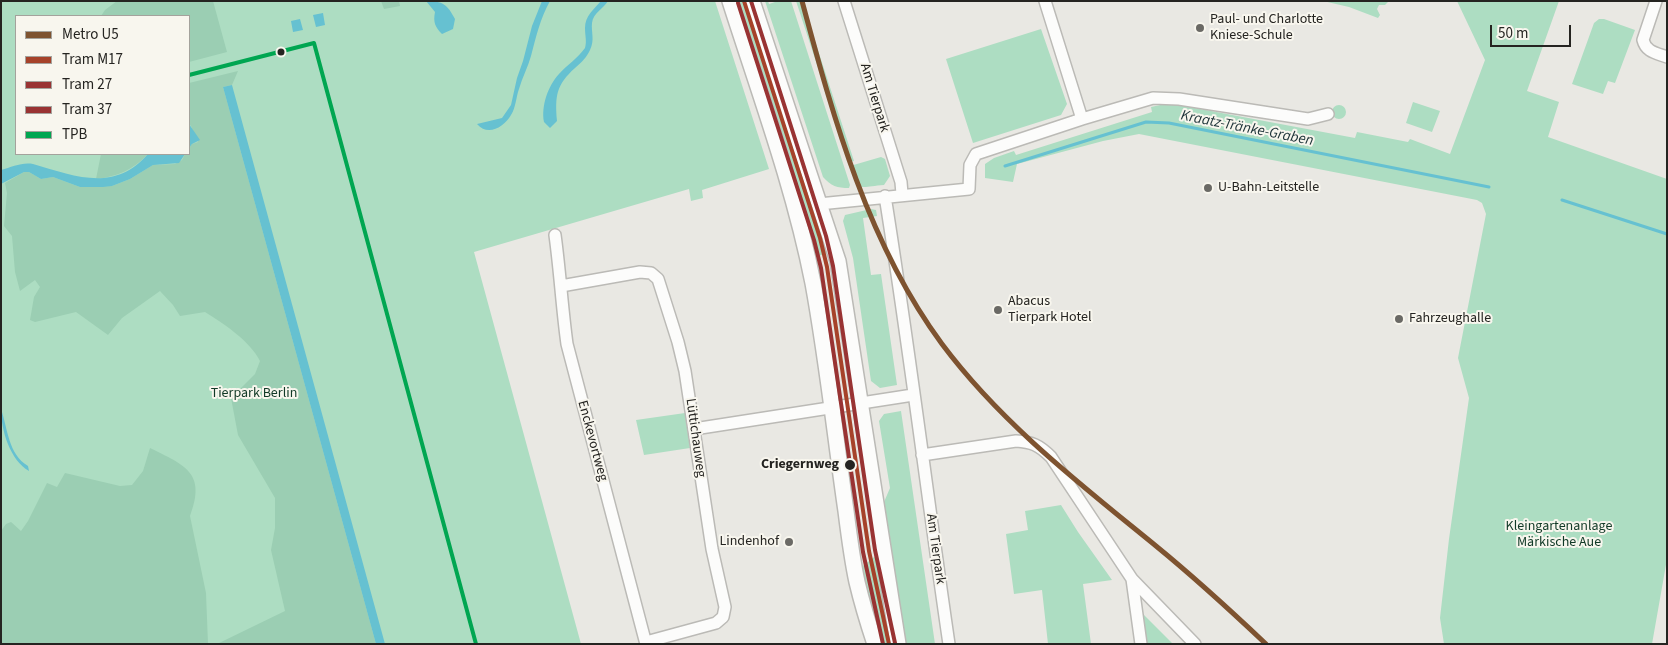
<!DOCTYPE html>
<html>
<head>
<meta charset="utf-8">
<style>
	body { margin:0 }
	#map { position:relative; width:1668px; height:645px; overflow:hidden; background:#e9e8e3; font-family:"Source Sans 3",sans-serif }
	canvas { display:block }
	.frame { position:absolute; inset:0; border:2px solid #252421; pointer-events:none }
	.legend { position:absolute; left:15px; top:15px; width:175px; height:140px; box-sizing:border-box; background:#f8f6ee; border:1px solid #a4a29c; margin:0; padding:6px 9px; list-style:none; font-size:15px; color:#252421 }
	.legend li { display:flex; align-items:center; gap:10px; height:25px }
	.legend b { width:25px; border:1px solid #a4a29c }
	.scale { position:absolute; left:1490px; top:25px; width:81px; height:22px; box-sizing:border-box; border:2px solid #252421; border-top:0; padding-left:6px; font-size:15px; line-height:18px; white-space:nowrap; color:#252421; -webkit-text-stroke:4px #f8f6ee; paint-order:stroke }
</style>
</head>
<body>
<div id="map">
<canvas width="1668" height="645"></canvas>
<div class="frame"></div>
<ul class="legend">
<li><b style="height:6px;background:#7e5330"></b>Metro U5</li>
<li><b style="height:6px;background:#a6422a"></b>Tram M17</li>
<li><b style="height:6px;background:#933"></b>Tram 27</li>
<li><b style="height:6px;background:#933"></b>Tram 37</li>
<li><b style="height:6px;background:#00a651"></b>TPB</li>
</ul>
<div class="scale">50 m</div>
</div>
<script>
const c = document.querySelector('canvas').getContext('2d');
c.lineJoin = 'round';
function fillPath(path, color) { c.fillStyle = color; c.fill(path, 'evenodd'); }
function trace(path, color, width, dash) { c.strokeStyle = color; c.lineWidth = width; c.lineCap = dash ? 'butt' : 'round'; c.setLineDash(dash || []); c.stroke(path); }
function write(font, color, halo, rows, align = 'center') {
  c.font = font + ' "Source Sans 3",sans-serif'; c.lineWidth = 4; c.setLineDash([]); c.textBaseline = 'middle'; c.strokeStyle = halo; c.fillStyle = color; for (const [text, x, y, turn = 0] of rows) {
    c.save(); c.translate(x, y); c.rotate((+turn || 0) * Math.PI / 180); c.textAlign = isNaN(turn) ? turn : align; if (halo) c.strokeText(text, 0, 0); c.fillText(text, 0, 0); c.restore();
  }
}
fillPath(new Path2D(`
	M1,1h714l54,168 -67,21 1,8 -12,3 -2,-12 -215,63 107,392h-580zM16,16h173v138h-173z
	M735,1h12l84,251 -19,6z
	M765,1h3l1,3 9,-3h13l59,184 -1,3c-12,0 -18,-2 -26,-11z
	M796,1h6l52,160 -5,1z
	M1323,1h66l-4,4h-6l-2,4 3,6 -2,3 -29,-11z
	M1457,1h102l-32,90 32,11 -11,35 119,42v380l-15,85h-208l-4,-26 9,-79 20,-141 -11,-40 28,-144 -4,-11 -5,-3 -338,-66 -36,7 -86,23 -4,18 -28,-4v-14l9,-6 20,-7 2,4 136,-43 -1,-5 14,-3 14,1 176,33 2,-6 51,10 2,-3 40,15 35,-94z
	M1599,19h5l31,11 -20,53 -7,-2 -5,13 -31,-10 22,-61z
	M1041,29l26,75 -6,11 -88,28 -27,-84z
	M1413,102l27,9 -8,21 -26,-9z
	M1332 112a7 7 0 1 1 14 0a7 7 0 1 1-14 0Z
	M881,157l4,2 5,17 -6,9c-26,2 -26,8 -34,-19z
	M871,209l5,1 1,6 -14,2 8,57 10,-1 16,111 -17,3 -9,-7 -18,-123 -10,-37 2,-6z
	M901,411l34,233h-30l-21,-142 6,-14 -11,-67 5,-7z
	M685,413l5,35 -46,7 -8,-35z
	M1061,505l17,27 34,48 -29,4 8,60h-43l-6,-54 -28,4 -8,-60 22,-4 -3,-19z
	M878,554l16,90h-14l-21,-75z
	M1140,611l33,33h-27z`), '#adddc2');
fillPath(new Path2D(`
	M117,1h96l14,51 -38,10v-46h-88l4,-6z
	M381,1h18l1,5 -16,3z
	M238,71l-6,14 -9,2 153,557h-159l68,-33 -14,-61 4,-22v-30l-37,-63 -7,-37 24,-24 5,-13c-10,-20 -37,-38 -55,-49l-25,4 -7,-11 -13,-14 -38,27 -14,17 -32,-23 -41,10 -5,-2 4,-23 6,-10 -5,-7 -15,11 -5,-19 -3,-36 -8,-10 3,-33 -2,-10 19,-11h5l12,7 12,-2 27,10 32,-1 18,-7 23,-14 22,-1 7,-4 3,-6h4v-6l3,-4 6,-2 -7,-16 -2,-2v-41z
	M101,154h47c-14,15 -31,23 -52,25z
	M150,448c34,17 57,24 40,68l16,77 2,51h-207v-113l5,-7 5,-2 10,9 7,-10 19,-38 10,4 8,-14 55,13 12,-1 11,-14z`), '#9bceb3');
fillPath(new Path2D(`
	M426,1c17,0 21,3 29,18l-2,10 -11,5c-7,-7 -9,-12 -7,-22z
	M542,1h8c-10,18 -14,36 -19,55 -3,11 -9,22 -12,33 -3,8 -3,18 -8,26 -7,12 -23,22 -34,9l25,-6 9,-13 6,-27 6,-17 9,-35z
	M601,1h7c-4,7 -15,12 -16,22 -1,9 3,17 -2,27 -3,7 -9,13 -15,18 -19,17 -20,28 -18,53l-7,7 -6,-6c-3,-16 4,-36 15,-48 8,-9 19,-16 26,-26 2,-7 0,-12 0,-20 0,-12 9,-19 16,-27z
	M323,13l2,12 -9,2 -3,-12z
	M300,19l3,11 -10,2 -2,-11z
	M232,85l153,559h-9l-153,-557z
	M189,124l11,16 -8,4 -3,4z
	M148,154h37l-6,9 -26,2 -23,14 -18,7 -9,1h-23l-27,-10 -12,2 -12,-7h-5l-23,12v-14c11,-3 21,-8 32,-6 42,12 81,29 115,-10z
	M1,409c7,20 7,45 27,57l1,5c-19,-11 -28,-41 -28,-62z`), '#66c1d1');
trace(new Path2D(`
	M1005,166l141,-44 23,1 320,64
	M1562,200l105,34`), '#66c1d1', 3);
const minor = new Path2D(`
	M844,1l57,181 1,12
	M1045,1l37,118
	M1656,1l-13,39c3,12 13,13 24,17
	M885,196c24,149 42,299 64,448
	M819,204l150,-15 1,-24 6,-11 106,-35 71,-21 26,1 129,20 20,-5
	M555,235c5,36 7,73 12,109l79,300
	M561,286l79,-14 11,1 7,6 20,63 7,29 27,178 13,58 -2,10 -7,6 -70,19
	M694,429l219,-34
	M922,455l94,-14c16,1 23,4 35,16l81,122 63,65
	M1132,579l9,65`);
const secondary = new Path2D(`
	M730,1c30,94 64,186 83,282 14,76 22,152 33,228 3,24 6,48 11,71 5,21 11,41 18,62
	M752,1l86,260 60,383`);
trace(minor, '#bbbab6', 14);
trace(secondary, '#bbbab6', 18);
trace(minor, '#fcfcfb', 11);
trace(secondary, '#fcfcfb', 15);
trace(new Path2D(`
	M189,75l125,-32 162,601`), '#00a651', 4);
trace(new Path2D(`
	M744,1l76,237 7,29 42,284 20,93`), '#a6422a', 4);
trace(new Path2D(`
	M738,3l76,237 7,28 42,284 20,92`), '#933', 4);
trace(new Path2D(`
	M751,1l75,235 7,30 42,284 20,93`), '#933', 4);
trace(new Path2D(`
	M802,1c32,119 66,243 140,343 59,79 138,140 214,202 38,31 74,64 110,98`), '#7e5330', 5);
for (const [x, y, r, color] of [
	[1200,28,5,"#6a6965"],
	[281,52,4.5,"#252421"],
	[1208,188,5,"#6a6965"],
	[998,310,5,"#6a6965"],
	[1399,319,5,"#6a6965"],
	[850,465,6,"#252421"],
	[789,542,5,"#6a6965"]
]) { const dot = new Path2D(); dot.arc(x, y, r, 0, 2 * Math.PI); c.fillStyle = color; c.fill(dot); trace(dot, '#f8f6ee', 2); }
write('14px', '#252421', '#f8f6ee', [
	["Paul- und Charlotte",1210,20],
	["Kniese-Schule",1210,36],
	["U-Bahn-Leitstelle",1218,188],
	["Abacus",1008,302],
	["Tierpark Hotel",1008,318],
	["Fahrzeughalle",1409,319],
	["Lindenhof",779,542,"right"]
], 'left');
write('14px', '#252421', '#f8f6ee', [
	["Am Tierpark",874,98,73],
	["Lüttichauweg",695,438,82],
	["Enckevortweg",592,441,75],
	["Am Tierpark",935,549,82]
]);
write('14px', '#103926', '#f8f6ee', [
	["Tierpark Berlin",254,394],
	["Kleingartenanlage",1559,527],
	["Märkische Aue",1559,543]
]);
write('bold 14px', '#252421', '#f8f6ee', [
	["Criegernweg",839,465]
], 'right');
write('italic 15px', '#1c3237', '#f8f6ee', [
	["Kraatz-Tränke-Graben",1247,129,11]
]);
</script>
</body>
</html>
